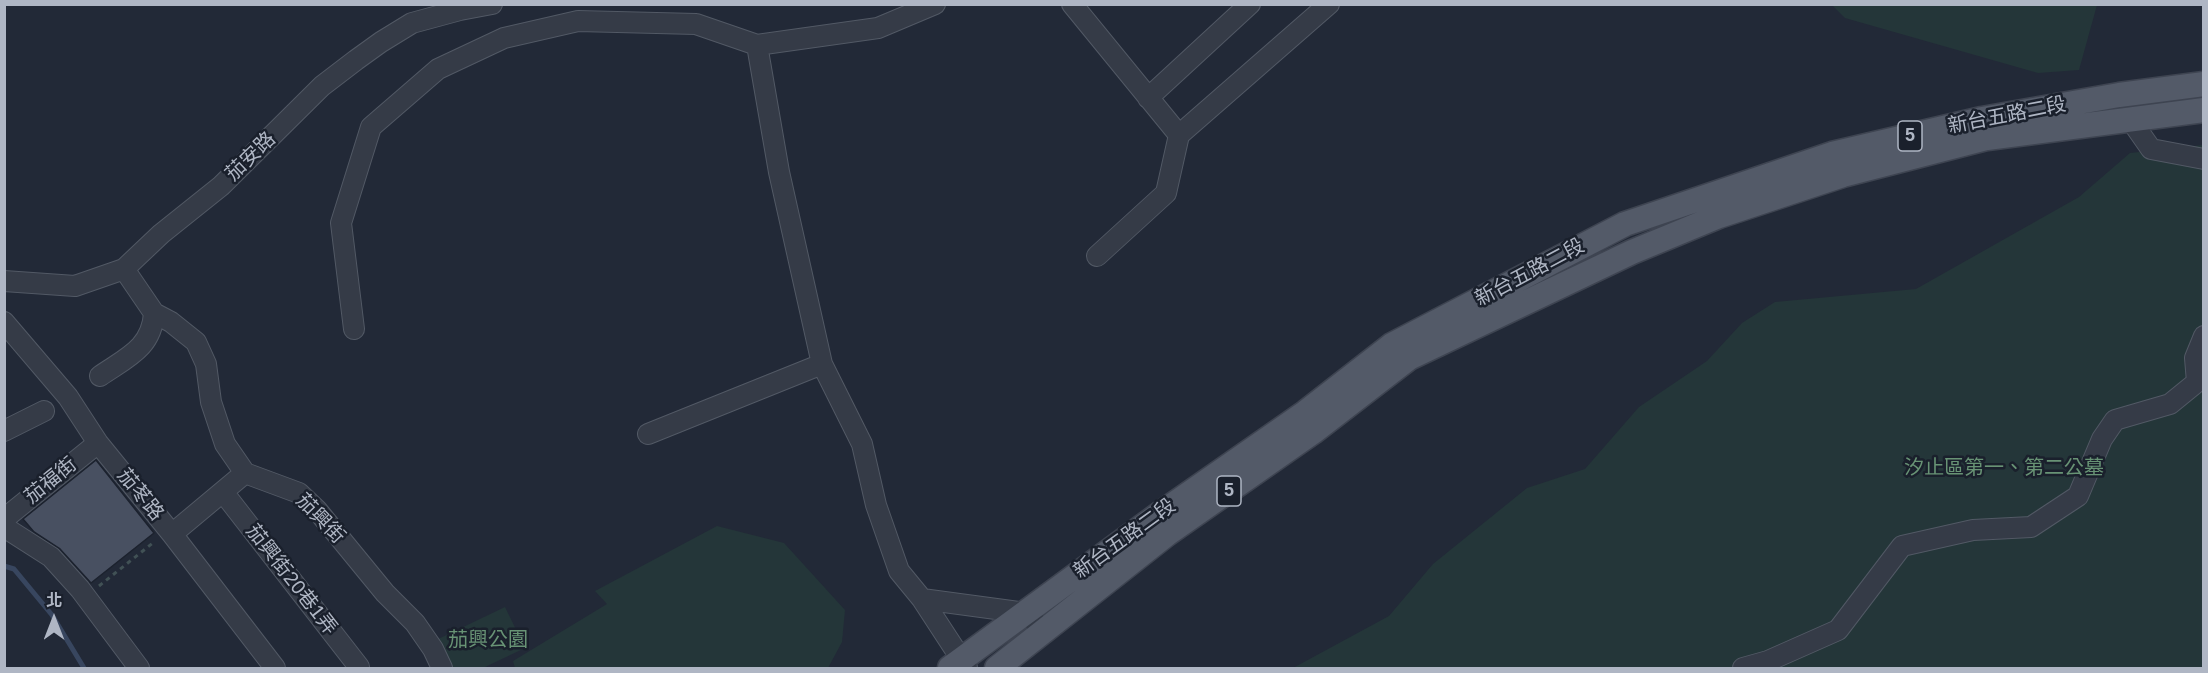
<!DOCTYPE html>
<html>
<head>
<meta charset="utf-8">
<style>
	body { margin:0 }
	#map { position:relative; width:2208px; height:673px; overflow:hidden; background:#222937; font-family:Arial,"Noto Sans TC",sans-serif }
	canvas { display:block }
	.frame { position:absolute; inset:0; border:6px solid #afb6c4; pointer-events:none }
	.north { position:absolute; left:24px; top:589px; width:60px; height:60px; -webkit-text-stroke:4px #1a202c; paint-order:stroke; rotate:0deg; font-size:16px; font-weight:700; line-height:24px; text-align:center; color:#afb6c4 }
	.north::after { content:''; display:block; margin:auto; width:21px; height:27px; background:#afb6c4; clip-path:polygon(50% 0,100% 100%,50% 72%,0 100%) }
</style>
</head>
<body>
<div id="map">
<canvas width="2208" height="673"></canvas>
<div class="frame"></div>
<div class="north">北</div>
</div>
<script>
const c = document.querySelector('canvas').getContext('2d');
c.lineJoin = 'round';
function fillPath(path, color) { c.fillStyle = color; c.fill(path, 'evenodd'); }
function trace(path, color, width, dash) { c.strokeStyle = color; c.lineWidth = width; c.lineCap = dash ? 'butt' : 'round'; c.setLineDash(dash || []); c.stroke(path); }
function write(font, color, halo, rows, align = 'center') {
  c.font = font + ' Arial,"Noto Sans TC",sans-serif'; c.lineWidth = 5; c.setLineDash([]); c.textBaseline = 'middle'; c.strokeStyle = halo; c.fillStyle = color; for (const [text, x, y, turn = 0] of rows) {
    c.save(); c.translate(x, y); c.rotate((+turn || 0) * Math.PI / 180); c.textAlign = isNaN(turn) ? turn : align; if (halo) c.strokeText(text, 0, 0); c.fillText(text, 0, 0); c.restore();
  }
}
fillPath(new Path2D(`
	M1832,5h265l-18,65 -41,3 -193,-55z
	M2203,145v523h-910l96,-52 44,-52 94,-76 58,-19 54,-62 68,-46 35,-38 33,-21 141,-13 163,-92 51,-44z
	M717,526l67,17 61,67 -3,32 -14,26h-313l-2,-7 94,-57 -12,-13z
	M505,607l20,41 -42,20h-35l-14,-27z`), '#243639');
trace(new Path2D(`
	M4,566l10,3 38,46 32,53`), '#38465f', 5);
const building = new Path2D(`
	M96,460l58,73 -63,50 -31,-34 -26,-17 -11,-13z`);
fillPath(building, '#485061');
trace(building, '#1c222e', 1.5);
const minor = new Path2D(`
	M1072,4l107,131 150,-131
	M757,45l121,-17 57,-24
	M1148,98l102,-94
	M2130,119l21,30 53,10
	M1097,256l69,-63 13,-58
	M124,269l30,44 17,9 25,20 10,22 5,38 14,42 20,29 54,20 18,17 68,83 30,30 18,26 9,19
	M4,281l71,5 49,-17 37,-35 60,-48 101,-100 34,-26 25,-18 31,-19 48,-13 32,-6
	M4,322l64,75 30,46 74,91 103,134
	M354,329l-13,-106 30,-96 67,-58 66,-31 74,-17 118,3 61,21 22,127 43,192 40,80 14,61 23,66 23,28 45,69
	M100,376c26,-18 52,-28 54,-63
	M4,431l40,-20
	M648,434l174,-70
	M223,492l136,175
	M4,519l94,-76
	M4,527l47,30 29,32 59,79
	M172,534l73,-61
	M922,599l104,14 18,18
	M1743,668l25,-7 70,-31 64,-84 71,-16 58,-3 47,-31 24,-57 13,-19 55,-16 27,-22 -2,-24 9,-22`);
const major = new Path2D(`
	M950,668l211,-155 145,-101 86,-67 233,-121 207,-70 150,-35 137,-24 85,-11
	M997,668l170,-134 146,-102 96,-74 223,-106 87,-36 124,-41 144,-37 217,-28`);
trace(minor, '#525965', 22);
trace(major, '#3e4451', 27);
trace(new Path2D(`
	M99,586l55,-44`), '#415155', 3, [4.5, 4.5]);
trace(minor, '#353b47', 20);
trace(major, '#535a68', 24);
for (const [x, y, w] of [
	[1910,136,24],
	[1229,491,24]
]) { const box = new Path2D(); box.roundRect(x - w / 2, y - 15, w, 30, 4.5); c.fillStyle = '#1a202c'; c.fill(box); trace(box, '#afb6c4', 1.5); }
write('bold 18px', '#afb6c4', null, [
	["5",1910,136],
	["5",1229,491]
]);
write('20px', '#afb6c4', '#1a202c', [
	["新台五路二段",2007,116,-11],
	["茄安路",251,157,-44],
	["新台五路二段",1530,273,-28],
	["茄福街",51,481,-39],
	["茄苳路",140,495,51],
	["茄興街",320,519,46],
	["新台五路二段",1125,539,-36],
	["茄興街20巷1弄",291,580,52]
]);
write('20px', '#689375', '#1a202c', [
	["汐止區第一、第二公墓",2004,468],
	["茄興公園",488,640]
]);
</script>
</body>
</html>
